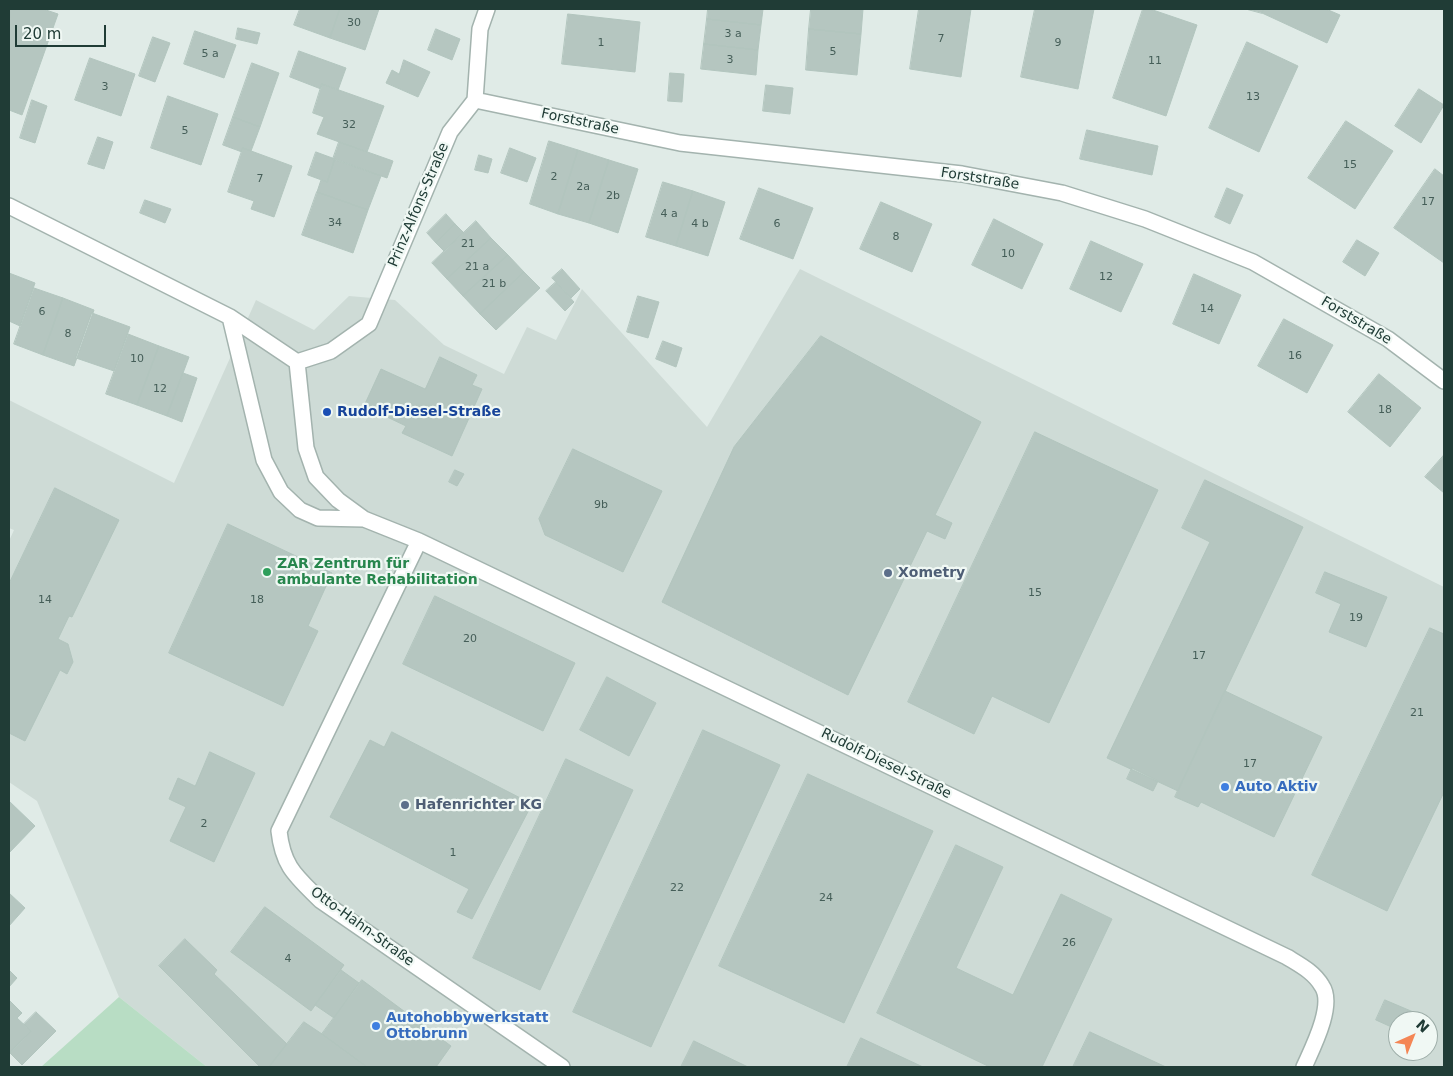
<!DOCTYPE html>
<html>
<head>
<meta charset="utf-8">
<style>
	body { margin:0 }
	#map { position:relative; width:1453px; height:1076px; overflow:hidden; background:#e0ebe7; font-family:"DejaVu Sans",sans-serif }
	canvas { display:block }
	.frame { position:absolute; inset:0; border:10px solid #203c36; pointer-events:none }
	.north { position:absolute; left:1388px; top:1011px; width:50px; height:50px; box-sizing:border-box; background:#f0f8f4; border:1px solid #9dada8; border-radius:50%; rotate:44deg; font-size:14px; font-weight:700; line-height:20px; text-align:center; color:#203c36 }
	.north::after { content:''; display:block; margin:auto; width:18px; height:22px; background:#f48655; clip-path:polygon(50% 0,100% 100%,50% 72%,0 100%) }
	.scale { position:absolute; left:15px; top:25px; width:91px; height:22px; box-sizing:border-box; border:2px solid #203c36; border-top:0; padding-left:6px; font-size:15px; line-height:18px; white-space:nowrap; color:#203c36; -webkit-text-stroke:4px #f0f8f4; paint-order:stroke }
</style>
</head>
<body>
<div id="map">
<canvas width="1453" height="1076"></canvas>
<div class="frame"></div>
<div class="north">N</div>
<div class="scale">20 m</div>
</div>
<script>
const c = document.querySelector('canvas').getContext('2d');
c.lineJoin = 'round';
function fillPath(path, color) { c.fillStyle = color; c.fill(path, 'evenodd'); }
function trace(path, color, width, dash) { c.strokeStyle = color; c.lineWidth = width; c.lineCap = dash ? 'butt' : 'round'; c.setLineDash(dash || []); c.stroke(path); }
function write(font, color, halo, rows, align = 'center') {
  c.font = font + ' "DejaVu Sans",sans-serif'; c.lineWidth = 4.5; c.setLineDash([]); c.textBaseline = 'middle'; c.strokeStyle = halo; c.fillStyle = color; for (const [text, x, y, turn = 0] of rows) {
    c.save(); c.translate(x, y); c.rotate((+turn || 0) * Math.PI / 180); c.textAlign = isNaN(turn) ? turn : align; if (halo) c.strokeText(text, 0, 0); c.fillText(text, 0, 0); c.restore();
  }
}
fillPath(new Path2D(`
	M800,269l644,318v480h-1237l-88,-70 -82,-196 -28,-19v-241l5,-11 -5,-2v-128l165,83 82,-183 58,30 35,-34 46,4 49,45 60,29 23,-47 29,13 26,-51 125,138zM1398,1021h30v30h-30z`), '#cedbd6');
fillPath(new Path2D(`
	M119,997l88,70h-166z`), '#b8ddc4');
const building = new Path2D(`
	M10,9h33l15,5 -36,101 -13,-5z
	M300,9h40l-10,29 -36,-13z
	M340,9h39l-14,41 -35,-12z
	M708,9h55l-2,16 -54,-6z
	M811,9h52l-2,25 -52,-5z
	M919,9h52l-10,68 -51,-8z
	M1035,9h59l-16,80 -57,-12z
	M1143,9h7l47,16 -31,91 -53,-18z
	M1246,9h18l-2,4z
	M1264,9h62l14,6 -13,28 -65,-30z
	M568,14l72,8 -5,50 -73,-8z
	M707,19l54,6 -3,25 -54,-6z
	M238,28l22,5 -3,11 -21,-5z
	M436,29l24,10 -8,21 -24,-10z
	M809,29l52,5 -4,41 -51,-5z
	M195,31l41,14 -12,33 -40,-14z
	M153,37l17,6 -15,39 -16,-6z
	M1247,42l51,24 -39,86 -50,-24z
	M704,44l54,6 -2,25 -55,-6z
	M299,51l47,17 -8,22 -16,-6 -1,5 -31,-12z
	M90,58l45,16 -14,42 -46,-16z
	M404,60l26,12 -12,25 -32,-14 6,-13 7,4z
	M252,63l27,10 -19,54 -27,-10z
	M670,73l14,1 -2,28 -14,-1z
	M322,84l62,22 -17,46 -50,-18 7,-17 -11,-4z
	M766,85l27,3 -3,26 -27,-3z
	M1419,89l25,16 -23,38 -26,-17z
	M168,96l50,18 -17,51 -50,-17z
	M32,100l15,6 -12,37 -15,-5z
	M233,117l27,10 -9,24 -8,-3 -1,4 -19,-7z
	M1346,121l47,30 -38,58 -47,-31z
	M1087,130l71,16 -6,29 -72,-16z
	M98,137l15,5 -9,27 -16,-5z
	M549,141l29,9 -20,64 -28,-10z
	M339,142l54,19 -6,17 -54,-19z
	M243,148l49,18 -18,51 -23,-8 3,-8 -26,-9z
	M510,148l26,10 -9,24 -26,-9z
	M578,150l31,10 -20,63 -31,-9z
	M316,152l19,7 -8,23 -19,-7z
	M479,155l13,4 -4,14 -13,-3z
	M335,159l46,17 -13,34 -51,-18 4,-12 6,2z
	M609,160l29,9 -20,64 -29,-10z
	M1435,169l9,7v87l-50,-35z
	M663,182l30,9 -17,55 -30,-9z
	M759,188l54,20 -20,51 -53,-20z
	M1227,188l16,7 -13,29 -15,-7z
	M693,191l32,11 -17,54 -32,-10z
	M317,192l51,18 -15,43 -51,-18z
	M145,200l26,9 -6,14 -25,-10z
	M881,202l51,22 -20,48 -52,-23z
	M446,214l9,10 -19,19 -9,-10z
	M994,219l49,25 -21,45 -50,-24z
	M476,221l15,17 -44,41 -15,-16z
	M455,224l9,9 -20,18 -8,-8z
	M491,238l17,17 -45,41 -16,-17z
	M1357,240l22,13 -14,23 -22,-14z
	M1091,241l52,23 -22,48 -51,-23z
	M508,255l16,17 -44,42 -17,-18z
	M562,269l18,20 -9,9 -19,-20z
	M524,272l16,16 -44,42 -16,-16z
	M9,273l26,10 -15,43 -11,-5z
	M1194,274l47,21 -22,49 -46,-20z
	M556,282l18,20 -9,9 -19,-20z
	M34,288l29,10 -20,57 -29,-11z
	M638,296l21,6 -11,36 -21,-6z
	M63,298l31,12 -20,56 -31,-11z
	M92,313l38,14 -16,44 -38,-13z
	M1284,319l49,26 -26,48 -49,-27z
	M128,334l31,12 -22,59 -31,-11z
	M821,336l160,86 -46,93 17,8 -7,16 -18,-8 -79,164 -186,-93 72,-155z
	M663,341l19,7 -6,19 -20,-8z
	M159,346l30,11 -22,59 -30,-11z
	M440,357l37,18 -5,10 10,4 -30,67 -50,-23 4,-7 -42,-20 17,-37 44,20z
	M183,373l14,5 -15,44 -15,-6z
	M1379,374l42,34 -31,39 -42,-35z
	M1035,432l123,58 -109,233 -57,-27 -18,38 -66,-32z
	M573,449l89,42 -39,81 -78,-37 -6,-16z
	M1444,455v38l-19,-16z
	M455,470l9,4 -7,12 -8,-4z
	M1205,480l98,47 -125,264 -71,-33 103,-216 -28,-14z
	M55,488l64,32 -47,97 -3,-1 -11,23 10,5 5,18 -6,12 -7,-4 -35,71 -16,-8v-149z
	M228,524l104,49 -24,53 10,5 -35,75 -114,-53z
	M1325,572l62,25 -21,50 -37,-15 12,-28 -25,-11z
	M435,596l140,67 -32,68 -140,-67z
	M1430,628l14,6v158l-57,119 -75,-36z
	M607,677l49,26 -27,53 -49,-26z
	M1225,691l97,46 -48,100 -73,-35 -3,5 -23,-10z
	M703,730l77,35 -129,282 -78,-35z
	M392,732l140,72 -60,115 -15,-7 12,-23 -139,-72 40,-77 14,7z
	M210,752l45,21 -41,89 -44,-21 16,-34 -17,-8 9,-21 17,8z
	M566,759l67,31 -93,200 -67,-32z
	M1132,768l26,13 -5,10 -26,-12z
	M808,774l125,57 -89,192 -125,-57z
	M9,801l26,25 -26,27z
	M956,845l47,22 -47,101 57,27 48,-101 51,25 -70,148h-52l-113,-54z
	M9,893l16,15 -16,18z
	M265,907l79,58 -33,46 -80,-59z
	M185,939l32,31 -3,4 73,70 -18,23h-9l-101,-101z
	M9,970l8,8 -8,9z
	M341,970l18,13 -25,35 -19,-13z
	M362,980l89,66 -15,21h-69l-45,-33z
	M9,1000l13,13 -5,5 14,13 -22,22z
	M1385,1000l33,14 -3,7h-17v9l-22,-10z
	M36,1012l20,19 -34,34 -12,-12 21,-22 -7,-7z
	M304,1022l18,12 45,33h-98z
	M1090,1032l76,35h-93z
	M861,1038l62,29h-76z
	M694,1041l54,26h-67z`);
fillPath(building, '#b5c6c0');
trace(building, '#b2c5be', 1);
const street = new Path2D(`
	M475,100l205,43 282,31 100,19 83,26 108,43 135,77 56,42
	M9,206l221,111 67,45
	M230,317l34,143 17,32 19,18 18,8 46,1
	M297,362l9,86 10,29 22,23 26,19 55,22 868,416c13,8 27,15 35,29 13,19 -10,63 -18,81
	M297,362l34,-11 38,-27 81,-192 25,-32 5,-71 7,-20
	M419,541l-140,290c4,36 17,45 41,69l242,167`);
trace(street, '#a3b3ae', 18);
trace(street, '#fff', 15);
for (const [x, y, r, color] of [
	[327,412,5,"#1a4fb4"],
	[267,572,5,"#2e9e5b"],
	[888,573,5,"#5c6f8a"],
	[1225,787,5,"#3f7fe0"],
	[405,805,5,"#5c6f8a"],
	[376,1026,5,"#3f7fe0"]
]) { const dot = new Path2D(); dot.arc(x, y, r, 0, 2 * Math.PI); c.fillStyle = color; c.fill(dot); trace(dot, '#f0f8f4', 2); }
write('11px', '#455e58', null, [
	["30",354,23],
	["3 a",733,34],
	["7",941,39],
	["1",601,43],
	["9",1058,43],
	["5",833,52],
	["5 a",210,54],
	["3",730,60],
	["11",1155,61],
	["3",105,87],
	["13",1253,97],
	["32",349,125],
	["5",185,131],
	["15",1350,165],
	["2",554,177],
	["7",260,179],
	["2a",583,187],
	["2b",613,196],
	["17",1428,202],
	["4 a",669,214],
	["34",335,223],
	["4 b",700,224],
	["6",777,224],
	["8",896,237],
	["21",468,244],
	["10",1008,254],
	["21 a",477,267],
	["12",1106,277],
	["21 b",494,284],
	["14",1207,309],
	["6",42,312],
	["8",68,334],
	["16",1295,356],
	["10",137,359],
	["12",160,389],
	["18",1385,410],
	["9b",601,505],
	["15",1035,593],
	["14",45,600],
	["18",257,600],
	["19",1356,618],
	["20",470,639],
	["17",1199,656],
	["21",1417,713],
	["17",1250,764],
	["2",204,824],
	["1",453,853],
	["22",677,888],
	["24",826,898],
	["26",1069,943],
	["4",288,959]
]);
write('14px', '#203c36', '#f0f8f4', [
	["Forststraße",580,122,12],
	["Forststraße",980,179,9],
	["Prinz-Alfons-Straße",419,205,-67],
	["Forststraße",1356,321,31],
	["Rudolf-Diesel-Straße",886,764,26],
	["Otto-Hahn-Straße",362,927,36]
]);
write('bold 14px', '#164399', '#f0f8f4', [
	["Rudolf-Diesel-Straße",337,412]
], 'left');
write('bold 14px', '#27864d', '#f0f8f4', [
	["ZAR Zentrum für",277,564],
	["ambulante Rehabilitation",277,580]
], 'left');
write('bold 14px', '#4e5e75', '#f0f8f4', [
	["Xometry",898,573],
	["Hafenrichter KG",415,805]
], 'left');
write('bold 14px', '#366cbe', '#f0f8f4', [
	["Auto Aktiv",1235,787],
	["Autohobbywerkstatt",386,1018],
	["Ottobrunn",386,1034]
], 'left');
</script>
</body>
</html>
